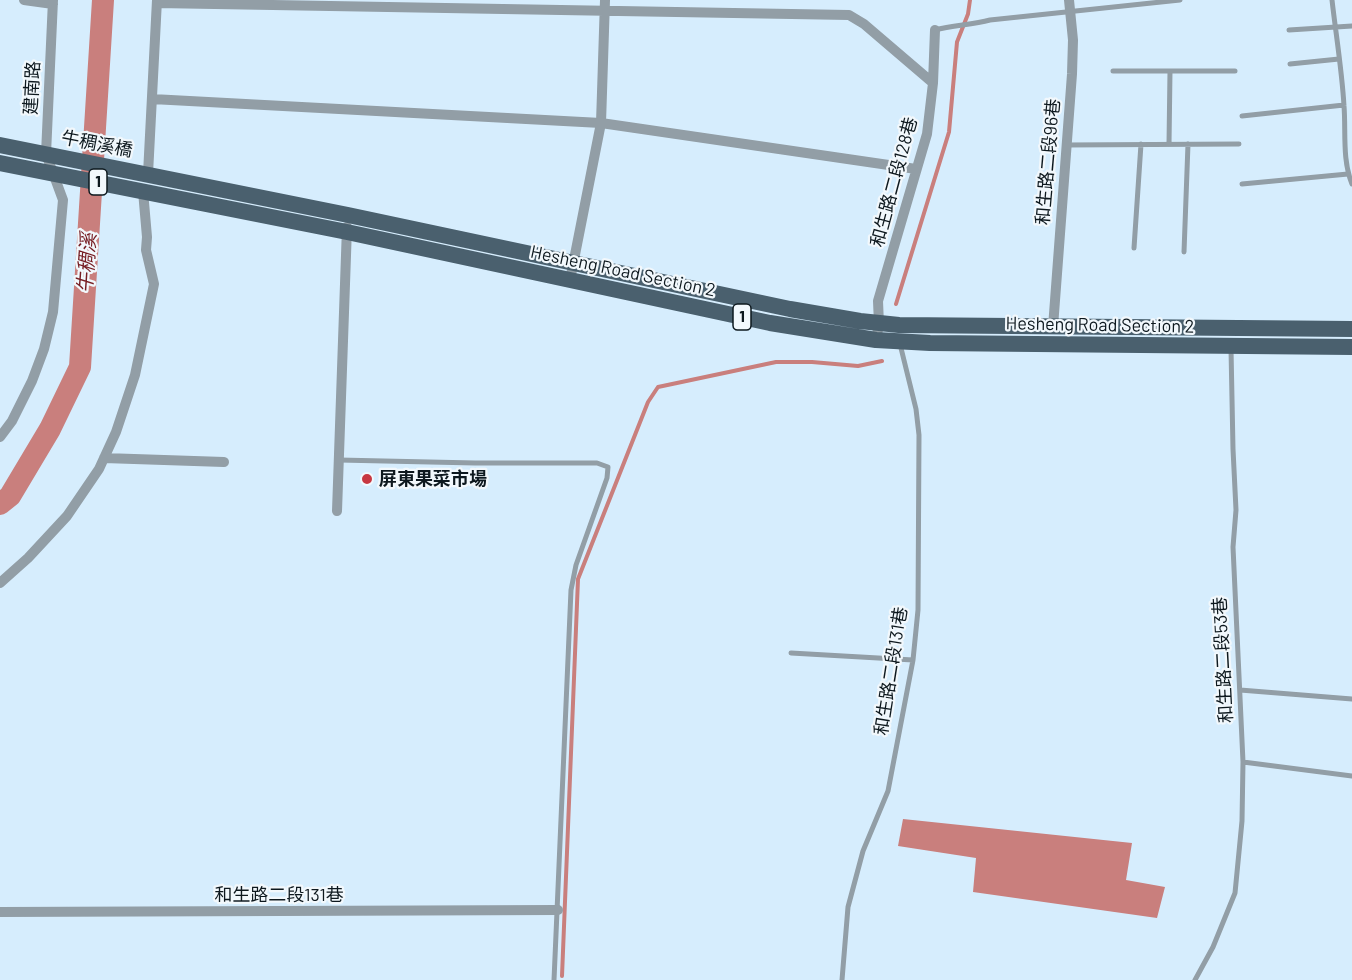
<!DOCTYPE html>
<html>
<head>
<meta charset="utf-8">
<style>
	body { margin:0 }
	canvas { display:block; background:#d6edfd }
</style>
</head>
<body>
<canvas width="1352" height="980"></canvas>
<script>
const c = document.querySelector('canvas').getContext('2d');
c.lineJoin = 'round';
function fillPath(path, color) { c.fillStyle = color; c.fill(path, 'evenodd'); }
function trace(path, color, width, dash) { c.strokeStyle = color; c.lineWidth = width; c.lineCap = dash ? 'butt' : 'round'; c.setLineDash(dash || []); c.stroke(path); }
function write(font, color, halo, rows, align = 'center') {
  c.font = font + ' Barlow,"Noto Sans TC",sans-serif'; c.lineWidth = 4.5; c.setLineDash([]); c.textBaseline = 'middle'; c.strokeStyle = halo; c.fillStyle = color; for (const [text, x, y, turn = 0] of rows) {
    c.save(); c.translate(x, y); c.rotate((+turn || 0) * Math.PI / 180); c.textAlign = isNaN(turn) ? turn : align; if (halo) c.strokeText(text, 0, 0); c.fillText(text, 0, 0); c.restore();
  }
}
fillPath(new Path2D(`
	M903,819l229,24 -6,37 39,7 -8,31 -184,-26 3,-34 -78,-12z`), '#c97f7d');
trace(new Path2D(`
	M896,304l53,-172 8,-90 11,-28 2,-14
	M562,976l16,-397 70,-177 10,-15 118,-25h36l46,4 24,-5`), '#c97f7d', 4);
trace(new Path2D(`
	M0,504l10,-8 40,-67 30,-62 23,-367`), '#c97f7d', 22);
trace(new Path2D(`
	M1332,0c4,35 10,71 12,106 2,25 -2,54 8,78
	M935,30c18,-5 36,-5 55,-10l190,-20
	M1289,30l63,-4
	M1290,64l49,-5
	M1113,71h122
	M1242,116l102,-11
	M1169,144l1,-73
	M1066,145l173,-1
	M1242,184l106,-10
	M1134,248l7,-104
	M1184,252l4,-108
	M339,460l136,3h122l11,4 -1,11 -31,87 -5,25 -17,390
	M791,653l122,7
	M1240,690l112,9
	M1243,762l109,14
	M842,980l6,-73 15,-56 25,-60 25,-131 5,-50 1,-175 -3,-26 -16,-65
	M1195,980l18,-33 22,-54 7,-72 1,-59 -10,-215 3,-37 -3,-61 -2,-100`), '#929ea6', 5);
trace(new Path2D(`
	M24,0l29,4
	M157,3l692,12 15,9 69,59
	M152,99l449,24 315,46
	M148,174l9,-174
	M570,280l31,-157 4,-123
	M1053,327l19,-253 1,-34 -4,-40
	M876,340l3,-16 -1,-23 49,-167 6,-51 2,-53
	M0,437l12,-16 20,-40 12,-32 9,-37 10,-112 -17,-46 7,-154
	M104,458l120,4
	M337,511l10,-284
	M0,583l28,-25 39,-42 32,-47 17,-37 19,-57 19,-91 -8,-34 1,-13 -4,-46
	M0,912l558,-2`), '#929ea6', 10);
trace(new Path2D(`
	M0,145l348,70 442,94 70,12 39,4 453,4
	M0,163l347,69 423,91 106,17 54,3 422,4`), '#4a606e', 16);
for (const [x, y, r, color] of [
	[367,479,6,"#c73741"]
]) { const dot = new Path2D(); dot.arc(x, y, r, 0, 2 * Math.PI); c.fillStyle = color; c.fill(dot); trace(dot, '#f2f8fc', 2); }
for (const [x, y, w] of [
	[98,182,18],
	[742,317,18]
]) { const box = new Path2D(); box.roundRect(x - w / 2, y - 13, w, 26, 4.5); c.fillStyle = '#f2f8fc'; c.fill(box); trace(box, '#0d181e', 1.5); }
write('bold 16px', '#0d181e', null, [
	["1",98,182],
	["1",742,317]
]);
write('18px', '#0d181e', '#f2f8fc', [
	["建南路",32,88,-87],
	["牛稠溪橋",97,144,11],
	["和生路二段96巷",1048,162,-85],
	["和生路二段128巷",894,182,-75],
	["Hesheng Road Section 2",623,271,12],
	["Hesheng Road Section 2",1100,325,1],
	["和生路二段53巷",1223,660,-93],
	["和生路二段131巷",891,671,-81],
	["和生路二段131巷",279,895]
]);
write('bold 18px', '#0d181e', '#f2f8fc', [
	["屏東果菜市場",379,479]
], 'left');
write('italic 20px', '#751c22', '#f2f8fc', [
	["牛稠溪",87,263,-86]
]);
</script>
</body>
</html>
